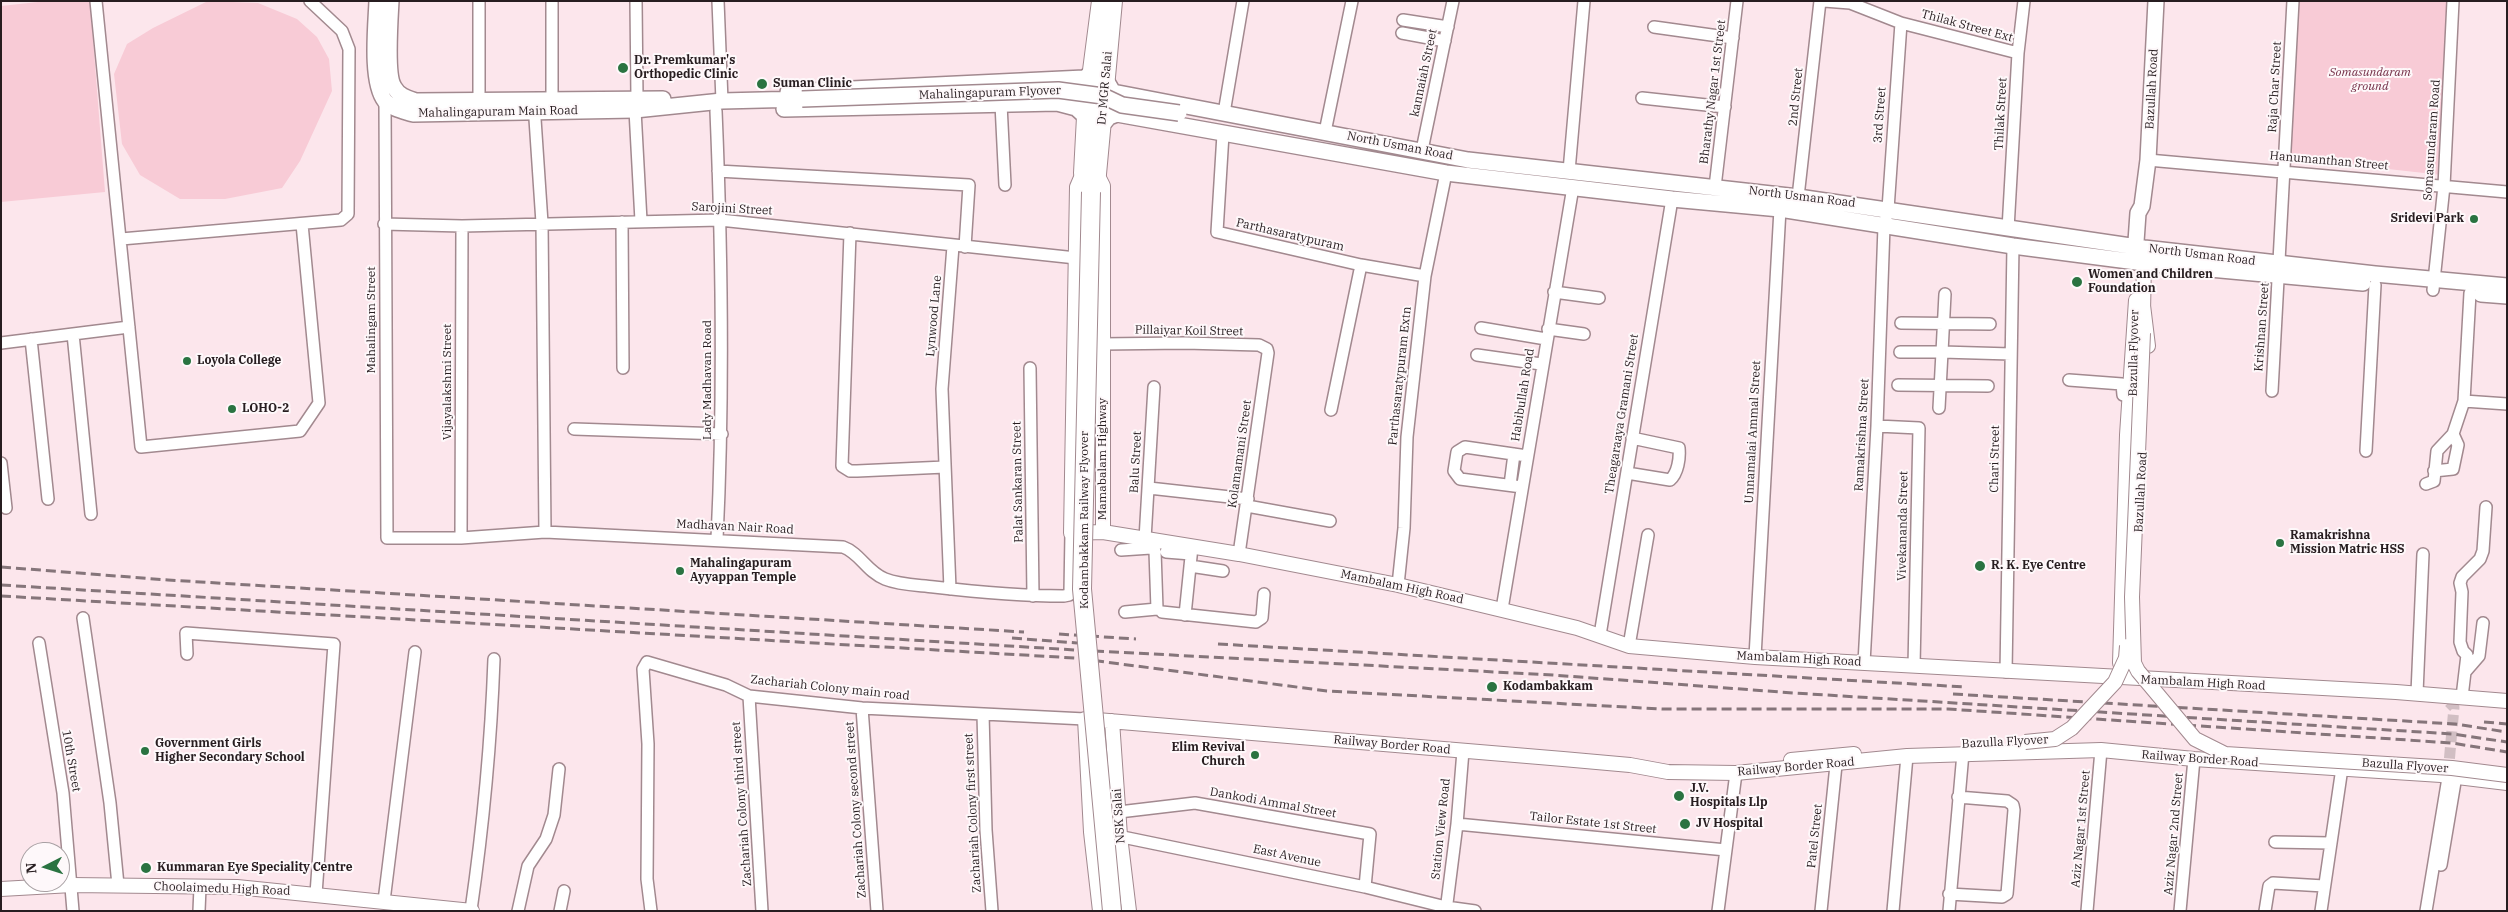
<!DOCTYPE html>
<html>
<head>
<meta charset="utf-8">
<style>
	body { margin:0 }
	#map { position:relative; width:2508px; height:912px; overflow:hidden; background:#fce6ec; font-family:"IBM Plex Serif",serif }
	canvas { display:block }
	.frame { position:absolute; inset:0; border:2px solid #271d20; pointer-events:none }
	.north { position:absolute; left:20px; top:842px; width:50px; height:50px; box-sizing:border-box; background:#fef8fa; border:1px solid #a8a0a3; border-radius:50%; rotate:265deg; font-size:14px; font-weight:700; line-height:20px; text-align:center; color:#271d20 }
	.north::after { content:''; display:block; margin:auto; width:18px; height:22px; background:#2a7341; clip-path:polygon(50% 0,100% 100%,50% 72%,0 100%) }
</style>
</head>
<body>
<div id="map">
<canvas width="2508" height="912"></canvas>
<div class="frame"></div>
<div class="north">N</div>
</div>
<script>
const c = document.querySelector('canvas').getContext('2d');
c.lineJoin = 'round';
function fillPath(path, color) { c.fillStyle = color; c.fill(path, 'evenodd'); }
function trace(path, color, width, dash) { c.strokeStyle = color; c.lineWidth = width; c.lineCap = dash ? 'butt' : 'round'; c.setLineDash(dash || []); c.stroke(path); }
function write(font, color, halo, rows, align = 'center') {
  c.font = font + ' "IBM Plex Serif",serif'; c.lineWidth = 4; c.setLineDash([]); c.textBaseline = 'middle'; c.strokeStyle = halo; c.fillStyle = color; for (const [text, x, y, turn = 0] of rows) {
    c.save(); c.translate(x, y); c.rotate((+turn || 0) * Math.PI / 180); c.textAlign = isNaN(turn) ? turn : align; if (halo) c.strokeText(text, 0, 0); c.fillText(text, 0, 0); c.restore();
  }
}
fillPath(new Path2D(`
	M47,1h43l15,191 -104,10v-196z
	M208,1l50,2 39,16 20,18 12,22 3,32 -32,70 -18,27 -57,11h-45l-40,-24 -18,-31 -8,-70 13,-30 26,-16z
	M2297,1h155l-10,174 -153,-17z`), '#f8cbd6');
trace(new Path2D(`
	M2448,775l6,-68 -5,-5`), '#d1bec3', 11, [11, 5.5]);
const minor = new Path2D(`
	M96,1l45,446 159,-16 19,-28 -17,-179
	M552,1v99
	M636,1l1,97
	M718,1l4,100
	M1824,1l26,2 51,20 117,30
	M1403,20l45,7
	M1654,27l79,11
	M1402,33l43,8
	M1642,98l83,9
	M385,101l2,437h74l84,-6 298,15c17,6 24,25 42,32 15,6 33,6 49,8 43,5 87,9 130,9l5,-1 1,-4 1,-58
	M479,101v-100
	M534,104l8,119 3,309
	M1001,104l4,81
	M635,110l6,111
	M716,111c6,143 8,285 1,428
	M1224,113l19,-112
	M1325,132l27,-131
	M1223,134l-6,98 144,33 64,11
	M1422,150l31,-149
	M2148,160l359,32
	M718,171l251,14 -4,62
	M1569,171l15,-170
	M1715,187l22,-186
	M1798,197l22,-196
	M622,222l1,146
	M384,224l78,2 258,-6 356,38
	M2008,229l10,-176 6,-52
	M850,233l-8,233 8,5h7l88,-4
	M121,239l220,-19 7,-6 1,-165 -7,-18 -32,-30
	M2433,290l11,-104 9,-185
	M1554,292l45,6
	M1945,294l-3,58 69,2
	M1901,323l89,1
	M1481,328l65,11
	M1548,329l36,5
	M73,334l18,180
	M31,339l17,160
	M1,343l128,-16
	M1102,344l83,-1 74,2 8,4 1,4 -29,201
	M1900,352h42l-3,56
	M1477,355l64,9
	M1030,368l3,228
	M2069,380l53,4 1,11h6
	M1898,385l90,1
	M2272,391l21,-390
	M2464,401l43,3
	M1331,410l30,-145
	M1877,426l42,2 -5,238
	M574,429l148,5
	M2366,451l9,-166
	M1,463l5,45
	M2434,471l19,-2 5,-24 -5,-11
	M1627,473l43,7c8,-7 10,-22 9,-32l-47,-10
	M2426,484l8,-3 3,-30 16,-17 11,-33 6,-108
	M1510,485l4,-31
	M1522,487l-62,-8 -6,-8 3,-19 8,-5 62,9
	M1149,488l99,11
	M1247,506l83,15
	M461,538l1,-312
	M1145,539l9,-152
	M1121,550l30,-2 4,3 2,58 -32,3
	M1166,552l25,2
	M1190,566l33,5
	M1398,585l6,-57 3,-91 18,-161 21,-103
	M950,589l-8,-200 11,-143
	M1502,609l71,-422
	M1162,612l94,10 6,-4 2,-24
	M1185,615l7,-68
	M83,618l27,185 8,82
	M1600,635l72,-436
	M39,643l24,150 10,118
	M1629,646l19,-111
	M187,654l-1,-21 148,11 -18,250
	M1755,657l25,-448
	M1864,663l13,-237 7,-200 4,-17 13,-186
	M2466,671l13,-15 4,-33
	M2006,672l7,-426
	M2417,693l6,-139
	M749,696l13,215
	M2462,697l5,-42 -4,-4 -3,-9 2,-50 -2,-9 2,-6 18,-18 3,-8 3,-44
	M862,708l15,203
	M983,714l3,116 6,81
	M1119,812l76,-9 175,31 -5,53
	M1457,824l269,26
	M1113,835l252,52 81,20 29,4
	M2275,842l55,1
	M2441,865l15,-89
	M1949,894l53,3 5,-3 7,-84 -1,-5 -6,-4 -49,-4
	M384,901l31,-249
	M471,910c12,-83 20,-167 23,-251
	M199,911l1,-24
	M518,911l10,-45 18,-27 8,-24 5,-46
	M560,911l4,-20
	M651,911l-4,-32 1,-135 -5,-75 4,-7 79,23 23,11 113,12 223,11
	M1446,911l11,-87 6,-73
	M1718,911l18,-138
	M1821,911l15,-146
	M1893,911l14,-155
	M1949,911l14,-158
	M2087,911l14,-161
	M2180,911l14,-152
	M2265,911l4,-25 4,-3 51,3
	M2321,911l21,-143
	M2426,911l22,-133`);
const tertiary = new Path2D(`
	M1083,173l-6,14 -6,346 32,-1 136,22 159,31 179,43 52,18 126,11 641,35 111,9
	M1097,174l6,12v346
	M2143,305l5,41
	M2143,312l1,-49
	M2120,663l7,-228 9,-135
	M1112,721l8,115 9,75
	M1791,760l63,-6
	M1,889l71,-4 165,2 235,24
	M1100,911l-9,-79 -6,-113 478,40 67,6 38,7 68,1 171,-17 194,-6 93,9 247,16 66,8`);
const secondary = new Path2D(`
	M377,1c-1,25 -7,81 8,100 7,8 19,10 28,13l222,-4 87,-9 80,-2
	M391,1c-1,18 -5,74 3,86 5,9 13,11 22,14l247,-2
	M1106,80l7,12 355,68 330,37 346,51 231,26 132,12
	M788,92l296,-14 8,-5
	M784,109l273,-6 19,5 10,9
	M1103,124l6,-7 8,-3 329,59 226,26 108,10 233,37 131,17 219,20
	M2135,256l3,-43 4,-7 6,-46 8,-159
	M2481,294l26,2`);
const primary = new Path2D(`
	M1091,188l-8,-15 3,-56 15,-116
	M1091,192l6,-18 16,-173`);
trace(minor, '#a2898f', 14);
trace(tertiary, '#a2898f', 16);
trace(secondary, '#a2898f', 18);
trace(primary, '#a2898f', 20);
trace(minor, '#fff', 11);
trace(tertiary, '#fff', 14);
trace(secondary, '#fff', 15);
trace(primary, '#fff', 18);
trace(new Path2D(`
	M1,567l167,13 856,52
	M1,585l1075,65 477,25 241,18 659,41 54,8
	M1,596l1074,62 252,33 335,18h286l504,34 55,9
	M1059,634l77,5
	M1012,638l65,5
	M1218,644l748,43
	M1953,694l502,30 52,8
	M2484,722l23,2`), '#85757a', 3, [10, 5]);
const tertiaryBridge = new Path2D(`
	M2143,333l-11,264 2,66 4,8 57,68 30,15 227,14 55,7
	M2025,742l30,-3 17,-11 43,-46 11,-24 1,-12`);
const secondaryBridge = new Path2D(`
	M802,99l256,-9 45,6 19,9 57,8`);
const primaryBridge = new Path2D(`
	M1091,192l-9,397 30,322`);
trace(tertiaryBridge, '#a2898f', 16, []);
trace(secondaryBridge, '#a2898f', 18, []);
trace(primaryBridge, '#a2898f', 20, []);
trace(tertiaryBridge, '#fff', 14);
trace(secondaryBridge, '#fff', 15);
trace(primaryBridge, '#fff', 18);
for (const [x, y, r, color] of [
	[623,68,6,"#2a7341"],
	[762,84,6,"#2a7341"],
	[2474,219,5,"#2a7341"],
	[2077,282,6,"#2a7341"],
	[187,361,5,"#2a7341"],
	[232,409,5,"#2a7341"],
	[2280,543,5,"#2a7341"],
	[1980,566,6,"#2a7341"],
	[680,571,5,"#2a7341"],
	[1492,687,6,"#2a7341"],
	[145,751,5,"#2a7341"],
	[1255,755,5,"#2a7341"],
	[1679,796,6,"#2a7341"],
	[1685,824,6,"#2a7341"],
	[146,868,6,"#2a7341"]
]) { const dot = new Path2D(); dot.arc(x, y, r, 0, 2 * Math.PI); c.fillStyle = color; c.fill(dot); trace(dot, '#fef8fa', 2); }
write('12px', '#271d20', '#fef8fa', [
	["Thilak Street Ext",1967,26,15],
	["kannaiah Street",1424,73,-78],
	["Raja Char Street",2275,87,-87],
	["Dr MGR Salai",1105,88,-85],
	["Bazullah Road",2152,89,-87],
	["Bharathy Nagar 1st Street",1713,92,-83],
	["Mahalingapuram Flyover",990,93,-2],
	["2nd Street",1796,97,-84],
	["Mahalingapuram Main Road",498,112,-1],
	["Thilak Street",2001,114,-87],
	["3rd Street",1880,115,-86],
	["Somasundaram Road",2432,140,-86],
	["North Usman Road",1400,146,11],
	["Hanumanthan Street",2329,161,5],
	["North Usman Road",1802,197,7],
	["Sarojini Street",732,209,3],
	["Parthasaratypuram",1290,235,13],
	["North Usman Road",2202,255,7],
	["Lynwood Lane",934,316,-85],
	["Mahalingam Street",372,320,-90],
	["Krishnan Street",2262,327,-86],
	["Pillaiyar Koil Street",1189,331,1],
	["Bazulla Flyover",2134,353,-89],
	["Parthasaratypuram Extn",1400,376,-84],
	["Lady Madhavan Road",708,380,-90],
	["Vijayalakshmi Street",448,382,-90],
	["Habibullah Road",1523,395,-81],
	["Theagaraaya Gramani Street",1622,414,-81],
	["Unnamalai Ammal Street",1753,432,-87],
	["Ramakrishna Street",1862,435,-87],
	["Kolamamani Street",1240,454,-82],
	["Mamabalam Highway",1103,459,-90],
	["Chari Street",1995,459,-89],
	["Balu Street",1136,462,-87],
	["Palat Sankaran Street",1018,482,-91],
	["Bazullah Road",2141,492,-87],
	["Kodambakkam Railway Flyover",1085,520,-90],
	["Vivekananda Street",1903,526,-89],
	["Madhavan Nair Road",735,527,3],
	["Mambalam High Road",1402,587,12],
	["Mambalam High Road",1799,659,3],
	["Mambalam High Road",2203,683,3],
	["Zachariah Colony main road",830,688,6],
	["Bazulla Flyover",2005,742,-3],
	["Railway Border Road",1392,745,5],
	["Railway Border Road",2200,759,4],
	["10th Street",71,761,80],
	["Bazulla Flyover",2405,766,4],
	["Railway Border Road",1796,767,-5],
	["Dankodi Ammal Street",1273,803,10],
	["Zachariah Colony third street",742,804,-94],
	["Zachariah Colony second street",856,810,-94],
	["Zachariah Colony first street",973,813,-93],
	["NSK Salai",1119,816,-94],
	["Tailor Estate 1st Street",1593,823,6],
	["Station View Road",1441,829,-84],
	["Aziz Nagar 1st Street",2081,829,-85],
	["Aziz Nagar 2nd Street",2174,834,-85],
	["Patel Street",1815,836,-84],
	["East Avenue",1287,856,12],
	["Choolaimedu High Road",222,889,2]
]);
write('bold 12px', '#271d20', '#fef8fa', [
	["Dr. Premkumar's",634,61],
	["Orthopedic Clinic",634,75],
	["Suman Clinic",773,84],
	["Sridevi Park",2464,219,"right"],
	["Women and Children",2088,275],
	["Foundation",2088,289],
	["Loyola College",197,361],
	["LOHO-2",242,409],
	["Ramakrishna",2290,536],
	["Mission Matric HSS",2290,550],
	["Mahalingapuram",690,564],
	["Ayyappan Temple",690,578],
	["R. K. Eye Centre",1991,566],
	["Kodambakkam",1503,687],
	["Government Girls",155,744],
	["Higher Secondary School",155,758],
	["Elim Revival",1245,748,"right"],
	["Church",1245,762,"right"],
	["J.V.",1690,789],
	["Hospitals Llp",1690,803],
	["JV Hospital",1696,824],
	["Kummaran Eye Speciality Centre",157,868]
], 'left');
write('italic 12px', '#763149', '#fef8fa', [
	["Somasundaram",2370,73],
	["ground",2370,87]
]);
</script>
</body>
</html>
